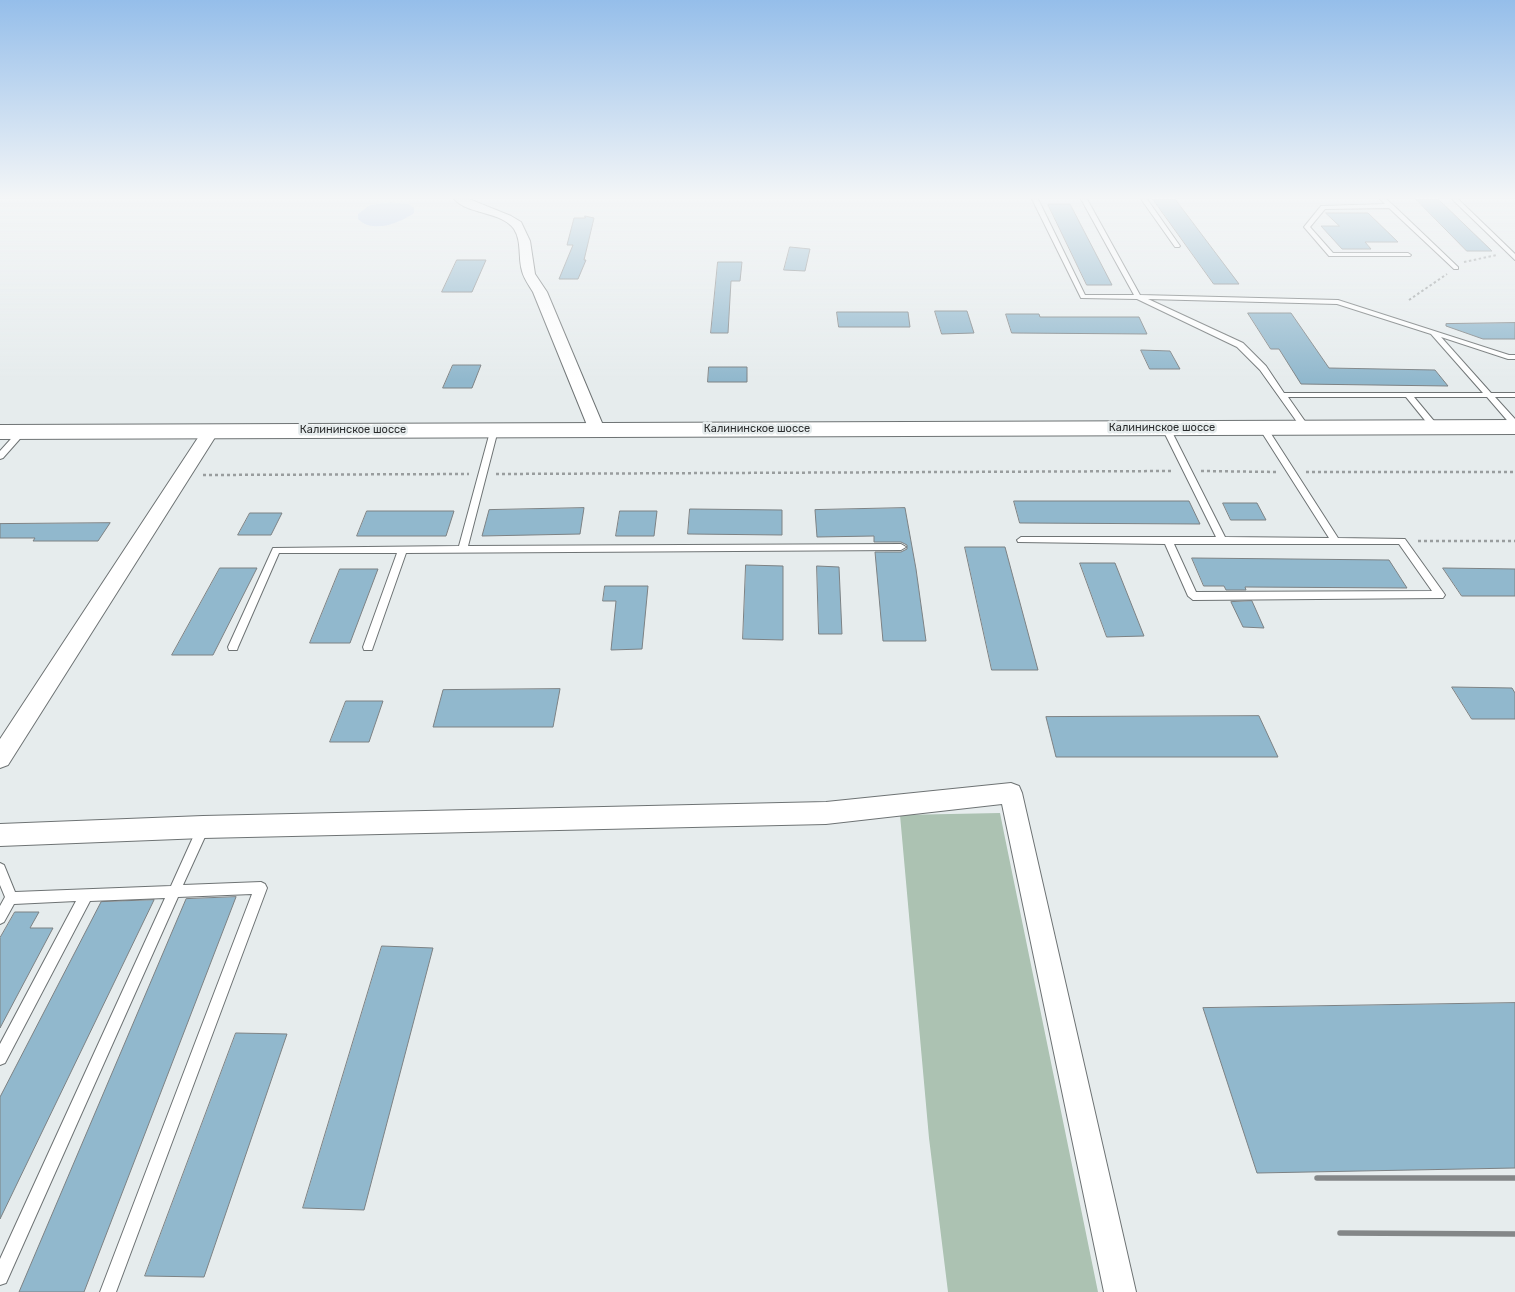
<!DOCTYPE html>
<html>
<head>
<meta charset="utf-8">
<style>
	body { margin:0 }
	canvas { display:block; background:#e6eced }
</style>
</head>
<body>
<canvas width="1515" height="1292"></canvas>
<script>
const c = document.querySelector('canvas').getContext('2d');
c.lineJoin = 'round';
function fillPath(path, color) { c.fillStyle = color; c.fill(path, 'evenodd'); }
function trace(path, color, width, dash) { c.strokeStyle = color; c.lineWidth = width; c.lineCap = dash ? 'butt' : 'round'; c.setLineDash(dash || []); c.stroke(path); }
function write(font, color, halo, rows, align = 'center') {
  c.font = font + ' Rubik,sans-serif'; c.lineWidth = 5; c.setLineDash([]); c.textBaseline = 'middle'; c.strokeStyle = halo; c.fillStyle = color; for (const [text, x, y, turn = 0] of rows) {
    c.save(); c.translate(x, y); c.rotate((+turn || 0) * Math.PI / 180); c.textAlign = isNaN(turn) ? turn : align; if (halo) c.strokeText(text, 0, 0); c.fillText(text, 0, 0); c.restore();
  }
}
fillPath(new Path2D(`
	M1000,813l5,25 93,454h-150l-19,-154 -29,-323z`), '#acc2b2');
fillPath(new Path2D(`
	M390,202l19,2 5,4v5c-14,10 -41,21 -56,6v-5l12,-9z`), '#b8ceee');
const building = new Path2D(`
	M1153,199h22l64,85h-25z
	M1416,199h22l54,52h-25z
	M1048,204h22l42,81h-25z
	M1326,213h42l30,29h-33l6,7h-29l-21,-23h18z
	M585,216l9,2 -10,42h2l-8,19h-19l14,-34h-6l7,-27h11z
	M790,247l20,2 -5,22 -21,-1z
	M457,260h29l-14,32h-30z
	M718,262h24l-2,19h-9l-3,52h-17z
	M935,311h32l7,22 -32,1z
	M837,312h71l2,15h-71z
	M1248,313h43l38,55 106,2 13,16 -147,-2 -22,-35h-8z
	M1006,314h33l1,3h99l8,17 -135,-1z
	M1515,323v16h-32l-37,-13v-2z
	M1141,350l29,1 10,18h-30z
	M453,365h28l-9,23h-29z
	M709,367h38v15h-39z
	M1014,501h175l11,23 -180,-1z
	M1223,503h34l9,17h-35z
	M584,508l-4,26 -98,2 7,-26z
	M905,508l11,61 10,72h-43l-8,-89h26l6,-3v-4l-6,-3h-27v-6l-57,1 -2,-27z
	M690,509l92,1v25l-94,-1z
	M367,511h87l-8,25h-89z
	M620,511h37l-3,25h-38z
	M250,513h32l-11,22h-33z
	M110,523l-12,18h-65l2,-3h-35v-14z
	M965,547h40l33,123h-46z
	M1192,558l197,2 18,28 -162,-1 1,3h-20l-2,-4h-20z
	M1080,563h35l29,73 -37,1z
	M746,565l37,1v74l-40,-1z
	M817,566l22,1 3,67h-23z
	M220,568h37l-44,87h-41z
	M1443,568l72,1v27h-53z
	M340,569h38l-28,74h-40z
	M605,586h43l-6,63 -31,1 5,-49h-13z
	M1252,601l12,27 -21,-1 -12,-25z
	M1452,687l60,1 3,5v26h-43z
	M560,689l-7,38h-120l10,-37z
	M346,701h37l-14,41h-39z
	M1259,716l19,41h-222l-10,-40z
	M236,897l-152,395h-65l167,-393z
	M154,900l-154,319v-122l101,-195z
	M15,912h24l-9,16h23l-53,100v-90z
	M382,946l51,2 -69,262 -61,-2z
	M1515,1003v165l-258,5 -54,-165z
	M236,1033l51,1 -83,243 -59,-1z`);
fillPath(building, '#91b8cd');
trace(building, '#7d8284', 1);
const service = new Path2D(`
	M1032,199h6l47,96h49l-53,-96h6l53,96 198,5 171,55h6v4h-7l-67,-22 50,56h24v4h-20l20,22v7h-3l-25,-29h-73l25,30 -4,2h-3l-26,-32h-118l21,30 -4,2h-3l-42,-59 -23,-23 -100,-48 -56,-1zM1148,299l189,5 94,30 52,59h-199l-18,-27 -23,-23z
	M1141,199h6l33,47 -1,1h-4z
	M1380,199h6l7,6 65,62v2h-4l-65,-61 -64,1 -15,18 23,26h75l3,2 -1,1h-81l-25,-29 17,-21 64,-2z
	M1452,199h6l57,55v6z
	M1163,426h6l1,2 55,109 104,1 -70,-110 1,-2h6l72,112 67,1 38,53 2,3 -2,3 -250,2 -5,-4 -23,-52 -147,-2 -1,-2 4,-3h195l-54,-109zM1174,544h225l33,47 -236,1z
	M491,428h3l4,2 -30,116 433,-2 5,3 -5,3 -495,3 -33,94 -1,3h-8l-1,-3 34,-94h-118l-41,94 -1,3h-8l-1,-3 45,-99 186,-2z
	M19,430h3l4,2 -23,26 -3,1v-8z
	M203,823l4,1 2,4 -26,57 78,-3 4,2 2,4 -151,404h-16l152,-398 -74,3 -172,386 -6,2v-26l165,-361 -75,3 -85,162 -5,2v-21l76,-143 -62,3 -10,18 -4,2v-18l5,-9 -5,-12v-22l4,2 11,27 156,-6 28,-62z`);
const minor = new Path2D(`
	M454,199h15l42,17 10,6 9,19 5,33 12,18 58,138 -2,4h-12l-2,-4 -56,-138c-4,-7 -9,-13 -11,-21 -4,-13 0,-30 -8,-42 -13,-18 -45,-14 -60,-30z
	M211,426l6,1 2,4 -211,334 -8,3v-29l205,-312z
	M1011,783l8,3 3,7 114,499h-32l-102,-488 -176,20 -623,14 -203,8v-22l203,-8 623,-14z`);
const primary = new Path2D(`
	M1515,420v14l-1515,5v-14z`);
trace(service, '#6e7374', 2);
trace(minor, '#6e7374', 2);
trace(primary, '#6e7374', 2);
trace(new Path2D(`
	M1464,262l33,-7
	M1409,300l38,-26`), '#999d9e', 2, [2.5, 2.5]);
trace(new Path2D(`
	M1201,471l76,1
	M1306,472h209
	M496,474l678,-3
	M203,475l266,-1
	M1418,541h97`), '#999d9e', 2.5, [3, 3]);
fillPath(service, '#fff');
fillPath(minor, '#fff');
fillPath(primary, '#fff');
trace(new Path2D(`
	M1317,1178h198
	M1340,1233l175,1`), '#848788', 5.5);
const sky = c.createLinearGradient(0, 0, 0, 380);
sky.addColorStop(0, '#95beea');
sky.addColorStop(0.52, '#f4f6f7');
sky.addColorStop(1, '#f4f6f700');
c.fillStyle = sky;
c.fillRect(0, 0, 1515, 380);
write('11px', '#2b2d2e', '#e6eced', [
	["Калининское шоссе",1162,428],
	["Калининское шоссе",757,429],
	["Калининское шоссе",353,430]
]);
</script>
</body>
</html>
